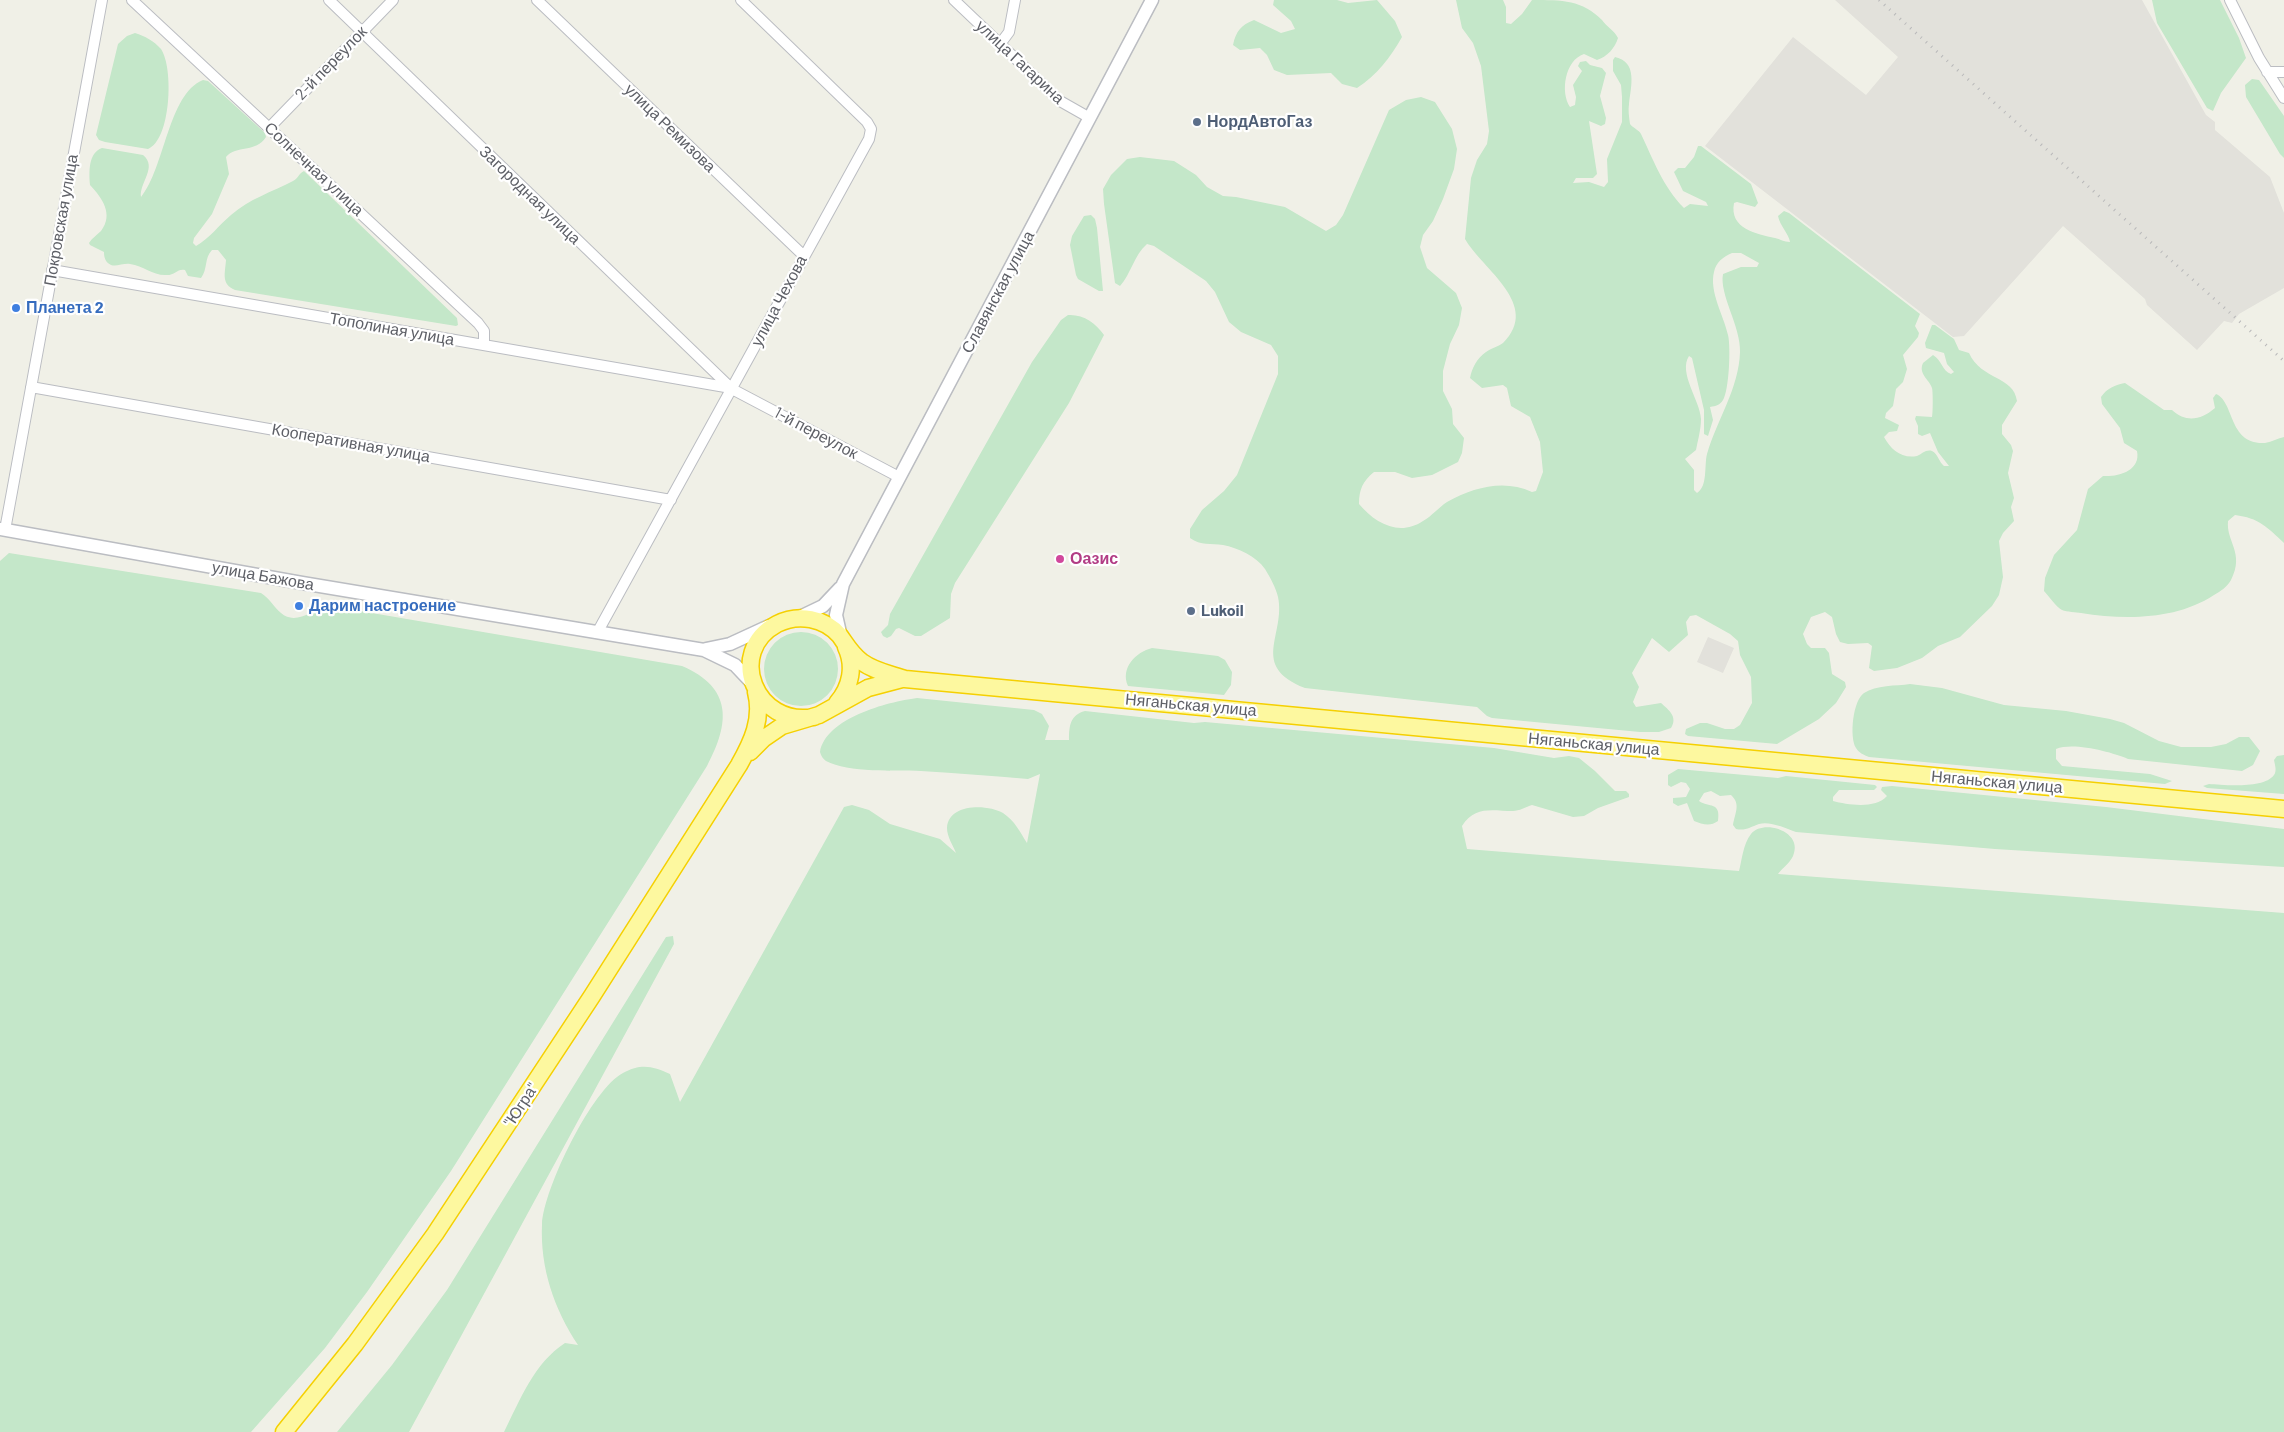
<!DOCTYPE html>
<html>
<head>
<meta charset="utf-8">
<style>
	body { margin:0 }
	canvas { display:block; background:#f0f0e7 }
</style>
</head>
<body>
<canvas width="2284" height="1432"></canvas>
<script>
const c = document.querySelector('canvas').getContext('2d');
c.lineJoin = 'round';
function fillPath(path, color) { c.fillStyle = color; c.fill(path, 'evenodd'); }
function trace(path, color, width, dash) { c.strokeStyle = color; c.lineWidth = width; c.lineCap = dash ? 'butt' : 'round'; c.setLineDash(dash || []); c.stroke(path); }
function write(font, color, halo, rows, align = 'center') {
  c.font = font + ' Barlow,sans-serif'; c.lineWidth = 4.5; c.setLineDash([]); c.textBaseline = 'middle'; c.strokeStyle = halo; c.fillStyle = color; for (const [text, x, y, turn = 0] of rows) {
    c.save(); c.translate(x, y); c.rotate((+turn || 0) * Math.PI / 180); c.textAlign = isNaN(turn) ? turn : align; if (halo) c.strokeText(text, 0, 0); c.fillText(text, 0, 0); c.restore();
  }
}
fillPath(new Path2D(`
	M1835,0h307l64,115 9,7v8l55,47 14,36v75l-45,26 -7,9 -8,-2 -27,29 -50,-45 -2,-6 -82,-73 -99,110 -11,1 -248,-191 88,-109 73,58 32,-38z
	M1708,637l26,11 -11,25 -26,-11z`), '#e2e1db');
fillPath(new Path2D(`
	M1274,0h63l11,3 29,-3 18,21 7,16c-12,21 -25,38 -45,51l-15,-4 -11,-11 -44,2 -13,-5 -7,-15 -7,-7 -20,2 -7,-5c3,-14 8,-20 21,-25l27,13 14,-4 -4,-8 -18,-16z
	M1456,0h47l3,7v16l5,1 11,-10 10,-14c31,0 50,0 70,20 5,7 12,10 16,18 -3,10 -11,19 -21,22l-13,-6c-19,6 -24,38 -14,53l5,-2 1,-8 -3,-12 9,-14 -4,-5 2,-4 6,-1 4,4 12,3 4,5 -6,23 6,22 -1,6 -4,2 -12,-5 8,53 -4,4h-17l-3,5 16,-1 15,5 4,-5 -1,-23 15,-37v-25l-1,-12 -8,-14v-11l2,-3c23,5 16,29 14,47 -1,6 0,13 1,20 3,4 9,6 11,10 12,25 22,53 43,74l6,-4 18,2 -2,-4 -23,-11 -9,-19 4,-4h7l9,-11 4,-11h3l50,38 7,19 -3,4 -18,-5 -3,1c-5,26 23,31 41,35 5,1 9,4 15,4 -1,-8 -10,-16 -12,-26l6,-5 5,2 131,101 -5,12 4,7 -1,4 -15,18 4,14 -4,13 -7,7 -3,17 -7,7 -1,5 14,7 -2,6 -8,1 -5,5c7,13 18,22 33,19 5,-2 9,-7 15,-5 6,3 7,11 12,15h5l-11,-14 -8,-19 -8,3 -4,-2v-8l-3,-7 1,-3 16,1c1,-3 1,-26 0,-29 -3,-9 -14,-14 -9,-25l10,-8c9,5 9,16 18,19l3,-2 -7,-8 -3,-11 -18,-5 -1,-5 7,-18h3l19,14 5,11 10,3c12,27 45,23 48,48l-15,24v9l9,11 2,6 -5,22 6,25 -3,9 3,14 -11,12 -4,8 4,36 -4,18 -7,11 -32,31 -22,9 -16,12 -25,10 -23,3 -5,-3 3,-22 -4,-3 -20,1 -8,-2 -4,-8 -4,-17 -7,-5 -14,5 -8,17 4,10 4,4h14l4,5 3,21 13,8 1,5 -10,16 -17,16 -42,25 -89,-8 -3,-2 1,-5 14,-6h7l18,6h9l6,-4 12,-22 -1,-26 -11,-22 -2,-14 -8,-7 -34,-19 -6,1 -4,6 2,13 -19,17 -17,-14 -20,35 7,14 -6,15 3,5 25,-4c8,7 17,14 10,25l-12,4h-19l-148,-14 -5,-2 -10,-9 -172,-19c-56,-22 -19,-53 -27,-91 -2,-9 -8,-20 -13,-28 -9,-13 -27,-21 -42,-24 -12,-2 -22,1 -33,-7v-9l12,-19 22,-19 13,-16 41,-101v-18l-7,-11 -30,-13 -12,-10 -14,-30 -9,-11 -52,-35 -7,-2c-13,11 -16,30 -27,42l-5,-3 -11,-79 -1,-15 8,-14 16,-16 13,-2 34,4 22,14 11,12 16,9 13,1 49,10 41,24 10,-6 7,-10 46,-105 17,-10 15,-3 14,5 17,27 5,20 -3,20 -11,30 -10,22 -10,14 -3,12 7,21 29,25 6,15 -3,17 -9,19 -7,27v20l9,18 1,15 11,14 -2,15 -4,9 -26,13 -20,3 -17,-6h-21c-11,9 -15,17 -15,32 16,19 40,33 64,17 9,-5 16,-14 24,-19 27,-15 57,-23 85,-10l4,-1 7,-19 -3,-30 -10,-25 -19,-11 -4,-18 -4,-3 -21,3 -12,-10c2,-10 7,-20 16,-26 5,-4 12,-5 17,-9 39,-38 -21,-74 -38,-104l6,-61 6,-18 10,-16 2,-13 -8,-65 -8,-23 -11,-15zM1732,253h9l18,10 -2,4h-16l-18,7c-4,20 18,53 17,78 -1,36 -23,68 -33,102 -3,12 1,32 -10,39l-3,-3v-20l-9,-11 11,-9c2,-10 5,-21 5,-31 -1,-19 -23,-46 -12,-63l3,2 12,52v24l4,2 5,-16 -3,-13c6,-1 10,-2 13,-7 6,-9 8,-53 5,-65 -4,-19 -19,-43 -14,-63 2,-10 9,-15 18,-19z
	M2152,0h68l19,38 7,20 -25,35 -8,18 -6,-3 -50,-85z
	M135,33c10,3 19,8 26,16 13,19 10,91 -13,100l-43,-7 -6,-2 -3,-5 22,-91 9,-8z
	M2252,79l7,1 25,36v42l-4,-4 -34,-57 -1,-12z
	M203,80l5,1 57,52 1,4c-10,16 -30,8 -40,20l3,17 -17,40 -18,24 -1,5 3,3c13,-7 23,-21 35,-31 18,-16 41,-23 62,-34 5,-2 5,-7 11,-10l153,147 1,7 -2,1 -221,-36c-14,-6 -10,-16 -9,-30l-8,-10h-6c-8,8 -4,19 -11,28l-13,-2 -3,-6c-7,-2 -10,5 -18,5 -14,1 -23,-9 -37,-11 -6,-1 -14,3 -19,1 -6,-3 -7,-8 -7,-13l-14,-7 -1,-2c3,-5 8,-8 12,-12 13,-17 1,-33 -11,-46 -1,-13 -2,-32 12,-37l41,7c15,12 -4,28 -2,42 24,-29 27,-103 62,-117z
	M1091,215l4,4 2,9 6,63h-4l-21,-12 -2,-4 -6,-30 2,-9 12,-20z
	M1068,315c15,-1 28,8 36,20l-35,68 -114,180 -4,11 -1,24 -29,18h-6l-16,-8 -3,1 -5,7 -4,2 -4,-2 -2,-4 7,-7 2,-11 142,-252 29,-42z
	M2125,383l39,27h8c14,13 29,10 43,-2l-2,-10 3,-4c19,8 12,51 49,49 7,-1 13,-5 19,-6v106c-17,-16 -25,-25 -49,-28l-7,6c-2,21 17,32 3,59 -4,7 -10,11 -17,15 -38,25 -89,25 -133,18 -5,-1 -14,-1 -19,-3 -6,-3 -13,-14 -18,-19l1,-13 9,-23 23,-25 11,-41 15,-13c15,1 38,-5 34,-25l-13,-8 -4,-15 -18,-24 -1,-7c6,-9 14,-12 24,-14z
	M9,553l252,40c10,7 12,13 20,20 13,12 32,-1 44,-8l357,61c51,22 48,57 25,100l-256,405 -84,121 -42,56 -74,84h-251v-871z
	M764 669a37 37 0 1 1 74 0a37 37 0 1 1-74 0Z
	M1152,648l66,8 7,4 7,12 -1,13 -7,10 -96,-9c-8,-18 8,-34 24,-38z
	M1910,684l32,4 62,17 62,6 44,8 14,4 35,18 22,6h30l15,-3 13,-7h10l11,14 -7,14 -11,6 -114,-12c-17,-7 -54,-17 -72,-10v10l6,7 88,8 22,7 -7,3 -296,-27c-5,-2 -10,-4 -13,-9 -7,-11 -3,-48 8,-55 12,-8 32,-7 46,-9z
	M917,698l117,12 8,4 7,12 -4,14h24c0,-14 1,-25 16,-29l109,12 11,-1 289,26 60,10 15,-2 10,2 16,13 20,20h11l3,3v3l-31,11 -14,8 -11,1 -41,-12c-6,2 -13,6 -19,6 -20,0 -38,-6 -51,15l5,23 272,22c3,-11 4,-27 12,-37 12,-15 50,-3 43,19 -2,9 -11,14 -16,21l506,39v519h-1780c16,-32 30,-69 61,-89l13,2c-24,-36 -38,-77 -36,-121 2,-36 50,-135 81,-151 18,-10 30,-7 47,1l10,28 164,-295 8,-2 17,5 21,14 50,15 16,14c-3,-8 -9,-16 -9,-25 1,-25 41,-24 56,-15 12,8 17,19 24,30l13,-69 -12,5c-35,-3 -71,-6 -107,-8 -25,-1 -73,2 -95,-10 -3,-2 -5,-5 -6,-9 6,-34 67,-50 97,-54z
	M2284,755v39l-77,-6 -4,-2 6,-2c15,1 55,5 65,-9 3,-4 1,-10 0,-15l3,-4z
	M1678,769l100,9 8,-2 89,9 2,2 -3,3h-35l-6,7v4c15,4 43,8 54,-5l-6,-6 1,-3 10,-1 214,21 178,22v38l-289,-18 -199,-17c-11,-4 -26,-11 -37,-8 -9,3 -13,7 -23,5l-3,-4c2,-12 8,-21 -2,-30l-11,1 -9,-5 -7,2 -5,8c10,7 22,0 19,20 -8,6 -16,3 -24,0l-7,-18 -9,3 -5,-3v-5l13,-1 4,-8 -4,-6 -5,-1 -10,5 -3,-2v-10z
	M673,936l1,8 -265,488h-72l55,-67 55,-75 219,-353z`), '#c4e7c9');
const minor = new Path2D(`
	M132,0l346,323 6,8v14
	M329,0l403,389 167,88
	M537,0l267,256
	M954,0l106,101 30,17
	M2230,0l29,58 25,40
	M1000,44l9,-12 6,-32
	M2267,72h17
	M270,127l123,-127
	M52,270l679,118
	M31,387l640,113
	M5,530l97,-530
	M597,633l272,-494 2,-10 -4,-7 -126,-122`);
const tertiary = new Path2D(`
	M0,529l302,54 402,67 31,15 18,19
	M798,618l25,-12 17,-18
	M841,637l-5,-22 7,-31 309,-584
	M706,649l24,-5 39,-18`);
const trunk = new Path2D(`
	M837,703c14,-16 18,-37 9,-56
	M814,717c-58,11 -89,-65 -37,-93 21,-11 48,-6 63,12 7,10 12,19 22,26 12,9 28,12 43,17l1379,130
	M750,752l13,-13 19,-13 37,-11 49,-27 34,-9
	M284,1432l71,-88 80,-110 157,-238 147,-231c13,-23 24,-46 17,-73`);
trace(minor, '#bbbdc2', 12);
trace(tertiary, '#bbbdc2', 15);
trace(trunk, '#f5d002', 19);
trace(minor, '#fff', 10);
trace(tertiary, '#fff', 12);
trace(trunk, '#fdf89f', 16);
trace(new Path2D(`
	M1879,0l405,361`), '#b9b9ba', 3, [1, 6]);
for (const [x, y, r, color] of [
	[1197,122,5,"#5c6f8a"],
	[16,308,5,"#3f7fe0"],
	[1060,559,5,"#d1479c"],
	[299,606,5,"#3f7fe0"],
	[1191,611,5,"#5c6f8a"]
]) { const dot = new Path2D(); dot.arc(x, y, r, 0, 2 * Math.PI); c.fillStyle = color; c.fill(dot); trace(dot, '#fff', 2); }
write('16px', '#5e6067', '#fff', [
	["улица Гагарина",1020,62,43],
	["2-й переулок",331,63,-46],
	["улица Ремизова",670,128,44],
	["Солнечная улица",314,169,43],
	["Загородная улица",530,195,44],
	["Покровская улица",61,220,-80],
	["Славянская улица",998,292,-62],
	["улица Чехова",779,301,-62],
	["Тополиная улица",392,329,10],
	["1-й переулок",816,433,28],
	["Кооперативная улица",351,443,10],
	["улица Бажова",263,576,10],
	["Няганьская улица",1191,705,5],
	["Няганьская улица",1594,744,5],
	["Няганьская улица",1997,782,5],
	["\"Югра\"",521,1105,-57]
]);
write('bold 16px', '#4e5e75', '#fff', [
	["НордАвтоГаз",1207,122],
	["Lukoil",1201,611]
], 'left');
write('bold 16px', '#366cbe', '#fff', [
	["Планета 2",26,308],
	["Дарим настроение",309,606]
], 'left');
write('bold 16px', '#b23c85', '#fff', [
	["Оазис",1070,559]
], 'left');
</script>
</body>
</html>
